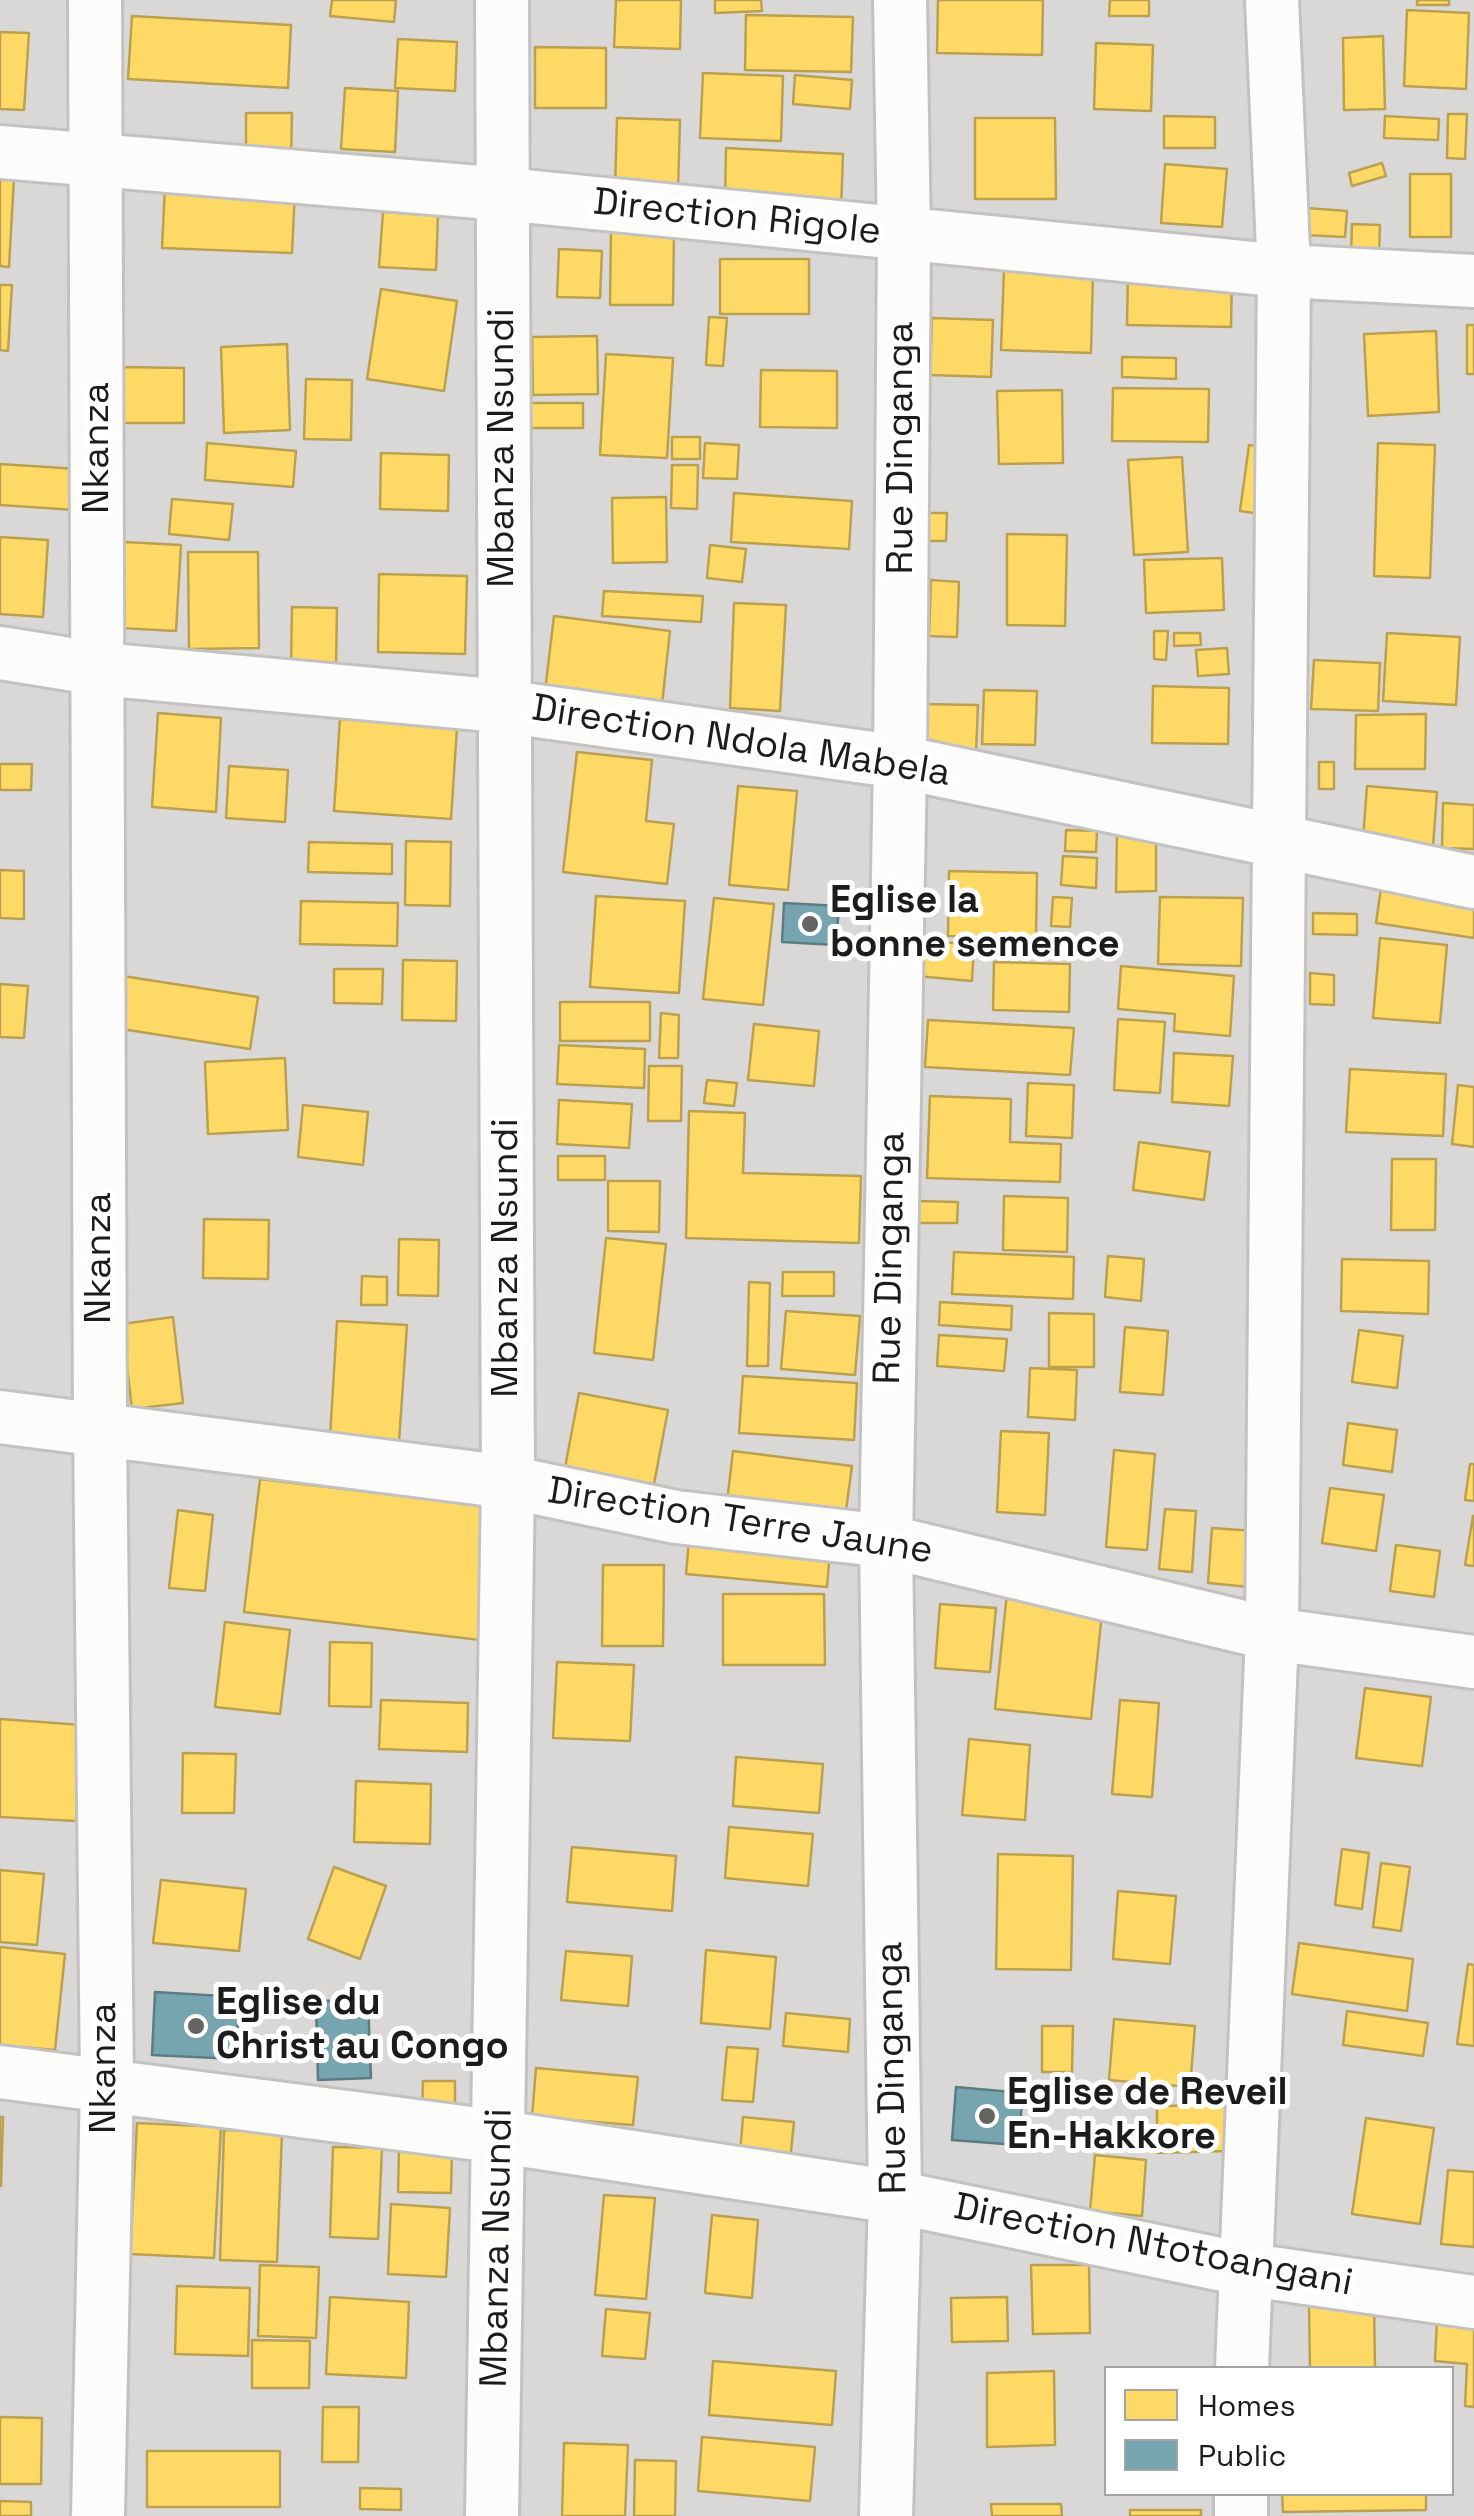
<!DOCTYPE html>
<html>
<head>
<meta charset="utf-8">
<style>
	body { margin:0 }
	#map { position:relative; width:1474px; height:2516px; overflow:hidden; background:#eae9e5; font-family:"Space Grotesk",sans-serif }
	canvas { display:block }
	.legend { position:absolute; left:1104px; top:2366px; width:350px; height:130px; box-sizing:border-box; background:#fff; border:2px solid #a4a4a4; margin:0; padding:12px 18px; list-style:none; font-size:30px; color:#1c1c1c }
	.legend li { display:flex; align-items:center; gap:20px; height:50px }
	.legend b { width:50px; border:2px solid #a4a4a4 }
</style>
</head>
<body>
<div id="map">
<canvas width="1474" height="2516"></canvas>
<ul class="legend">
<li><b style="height:28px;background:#ffd966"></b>Homes</li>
<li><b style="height:28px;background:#76a5af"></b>Public</li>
</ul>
</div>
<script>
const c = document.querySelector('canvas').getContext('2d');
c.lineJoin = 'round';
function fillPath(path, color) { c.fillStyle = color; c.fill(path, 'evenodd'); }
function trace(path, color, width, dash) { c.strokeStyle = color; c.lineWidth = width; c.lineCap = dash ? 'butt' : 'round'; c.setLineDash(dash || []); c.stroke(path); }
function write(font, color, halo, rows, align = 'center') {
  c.font = font + ' "Space Grotesk",sans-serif'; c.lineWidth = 10; c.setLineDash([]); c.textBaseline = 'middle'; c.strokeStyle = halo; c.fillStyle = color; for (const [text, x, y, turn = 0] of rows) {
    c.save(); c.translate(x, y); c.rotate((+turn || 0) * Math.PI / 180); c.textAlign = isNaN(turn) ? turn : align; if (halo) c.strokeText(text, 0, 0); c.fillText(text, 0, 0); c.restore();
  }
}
fillPath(new Path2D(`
	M0,0h1474v2516h-1474zM1106,2368h346v126h-346z`), '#d9d8d6');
const homes = new Path2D(`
	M332,0h64l-2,22 -64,-6z
	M616,0h65l-1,49 -66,-2z
	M715,0h46l1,11 -47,2z
	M938,0h105l-1,55 -105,-2z
	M1110,0h39v16h-40z
	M1417,0h32v5h-32z
	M1407,10l62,3 -3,76 -62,-3z
	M746,15l107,2 -2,55 -106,-2z
	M132,16l159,9 -3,63 -160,-9z
	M0,32l29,1 -5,77 -24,-1z
	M1383,36l2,73 -41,1 -1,-72z
	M398,39l59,3 -2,49 -60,-3z
	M1096,43l57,2 -2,66 -57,-2z
	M535,47l71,1v60h-71z
	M703,73l80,3 -2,65 -81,-3z
	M795,75l57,5 -2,29 -57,-5z
	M345,88l53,3 -3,61 -54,-3z
	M246,113h46l-1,47 -45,-1z
	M1448,114h19l-2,45 -18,-1z
	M1164,116l51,1v31h-51z
	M1385,116l54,3 -1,21 -54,-2z
	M617,118l63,2 -2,71 -63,-2z
	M975,118h80l1,81h-81z
	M726,148l117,6 -2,56 -116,-6z
	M1382,163l4,13 -34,10 -3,-13z
	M1165,164l62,5 -5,58 -61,-4z
	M1410,174h41v63h-41z
	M0,176l14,1 -5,90 -9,-1z
	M165,185l130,5 -3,63 -130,-5z
	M1307,208l40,3 -2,26 -40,-2z
	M383,212l55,3 -2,55 -57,-3z
	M1352,224l28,1 -1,29h-28z
	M611,232h63l-1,73h-63z
	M559,249l43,2 -2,47 -43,-1z
	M720,259h89v55h-89z
	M1004,270l89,3 -2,80 -90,-3z
	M1128,271l104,2 -1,54 -104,-2z
	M0,285h12l-4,66 -8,-1z
	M381,289l76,12 -13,90 -77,-12z
	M709,317l18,1 -4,48 -17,-1z
	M932,318l61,2 -2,57 -61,-2z
	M1467,325h7v49h-7z
	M1436,331l3,81 -71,4 -4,-82z
	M597,336l1,58 -65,1 -1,-58z
	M287,344l3,86 -66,3 -3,-86z
	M606,354l67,4 -6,100 -67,-3z
	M1122,357l54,1v21l-54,-2z
	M122,367l62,1v55h-63z
	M761,370l76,1v57l-77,-1z
	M306,379l46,1 -1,60 -47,-1z
	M1113,388l96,1 -1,53 -96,-1z
	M1062,390l1,73 -64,1 -2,-73z
	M529,403h54v25h-54z
	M672,437h28v22h-28z
	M207,443l89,8 -3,36 -88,-7z
	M705,443l34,2 -2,34 -34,-1z
	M1378,443l57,2 -5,133 -56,-2z
	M1249,445l21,3 -9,66 -21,-3z
	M381,453l68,2 -1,56 -68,-2z
	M1182,457l6,95 -54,3 -6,-95z
	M0,464l78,5 -3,41 -75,-5z
	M672,465h26l-1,44 -26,-1z
	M734,493l118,8 -3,48 -118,-7z
	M666,497l1,65 -54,1 -1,-65z
	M172,499l61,5 -4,36 -60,-6z
	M922,513h25l-1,28h-25z
	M1007,534l60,1 -2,91 -58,-1z
	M0,537l48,3 -5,77 -43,-3z
	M125,542l56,3 -5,86 -56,-3z
	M710,545l36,4 -4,33 -35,-4z
	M188,552h70l1,96 -70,1z
	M1222,558l2,52 -78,3 -2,-53z
	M379,574l88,2 -2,78 -87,-2z
	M931,580l28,2 -2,55 -28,-1z
	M604,591l99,5 -2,26 -99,-6z
	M734,603l52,2 -6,106 -50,-3z
	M292,607l45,1 -1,59 -45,-1z
	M554,616l116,15 -8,73 -117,-13z
	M1154,631h14l-2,29 -12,-1z
	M1174,633h26l1,12 -27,1z
	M1387,633l73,4 -4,68 -73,-4z
	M1227,648l2,26 -31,2 -2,-26z
	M1314,660l66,3 -2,48 -67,-2z
	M1153,686l76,2 -1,56 -76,-1z
	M984,690l53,1 -2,54 -53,-1z
	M920,704l58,1 -2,48 -57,-2z
	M158,713l63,5 -5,94 -64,-5z
	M1426,714l-1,55h-70l1,-54z
	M340,719l117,8 -6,92 -117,-8z
	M577,752l75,8 -6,61 28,3 -7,60 -104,-12z
	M1319,762h15v27h-15z
	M0,764h32l-1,26h-31z
	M229,766l59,4 -3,52 -59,-4z
	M738,786l59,5 -9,99 -59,-5z
	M1367,786l70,6 -4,54 -70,-6z
	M1443,803l31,2v44l-32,-1z
	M1066,830l31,1 -1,21 -31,-1z
	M1117,831h39v60l-40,1z
	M406,841l45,1 -1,64 -45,-1z
	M309,842l83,2v30l-84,-2z
	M1063,856l34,2 -1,30 -35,-3z
	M0,870l24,1v48l-24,-1z
	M949,871l88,2 -1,64 -88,-1z
	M1382,881l92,14v43l-98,-15z
	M596,896l89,5 -6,92 -89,-6z
	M1053,897l19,1 -2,29 -19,-1z
	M1160,897l83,1 -2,68 -83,-2z
	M714,898l60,6 -11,101 -60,-6z
	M301,901l97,2 -1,43 -97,-2z
	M1313,913l44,1v21l-44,-1z
	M1380,938l67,7 -7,78 -67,-5z
	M919,941l55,3 -2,37 -56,-5z
	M403,960l54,1 -1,60 -54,-1z
	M994,962l76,2 -1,48 -76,-2z
	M1121,966l113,10 -4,60 -56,-5 1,-17 -57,-5z
	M334,969h49l-1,35 -48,-1z
	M1310,973l24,2v30l-24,-1z
	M123,976l135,21 -8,52 -135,-21z
	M0,984l28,2 -4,52 -24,-1z
	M560,1002h90v39h-90z
	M661,1013l18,2 -1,43h-19z
	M1118,1019l47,3 -5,71 -46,-3z
	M928,1020l146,8 -4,47 -145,-8z
	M754,1024l65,7 -5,55 -66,-6z
	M559,1045l86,4 -1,39 -87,-4z
	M1174,1053l59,3 -4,50 -57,-4z
	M285,1058l3,72 -80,4 -3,-72z
	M649,1066h33l-1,55h-33z
	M1350,1069l96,5 -3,62 -97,-4z
	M707,1080l30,3 -3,23 -30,-3z
	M1028,1083l46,2 -2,53 -46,-2z
	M1458,1085l16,2v60l-22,-3z
	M930,1096l81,3 -1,43 51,2 -1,38 -133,-4z
	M559,1100l73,4 -3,44 -72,-4z
	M303,1105l65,7 -5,53 -65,-8z
	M689,1111l56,2 -2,60 118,3 -2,67 -173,-5z
	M1139,1142l71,10 -6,48 -71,-10z
	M558,1156h47v24h-47z
	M1392,1159h44l-1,71h-44z
	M608,1181h52l-1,51 -51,-1z
	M1004,1196l64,2 -1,54 -64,-2z
	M918,1201l40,1 -1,21h-40z
	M204,1219l65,1 -1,59 -65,-1z
	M606,1238l60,6 -13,116 -59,-7z
	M399,1239l40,1 -1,56 -40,-1z
	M954,1252l120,5 -1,42 -121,-5z
	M1108,1256l36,3 -3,42 -36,-4z
	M1342,1259l87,2 -1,53 -87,-3z
	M783,1272h51v24h-52z
	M362,1276l25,1v28h-26z
	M749,1282l21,1 -2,83h-21z
	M940,1302l72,4 -1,24 -72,-5z
	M786,1311l74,5 -5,59 -74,-6z
	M1049,1313l45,1v53h-45z
	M173,1317l10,86 -51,6 -10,-85z
	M337,1321l70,4 -8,117 -69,-4z
	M1125,1327l43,4 -5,64 -43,-3z
	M1359,1330l44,6 -6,52 -45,-6z
	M939,1335l68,4 -3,32 -67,-5z
	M1030,1368l47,2 -2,50 -47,-3z
	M743,1376l114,7 -3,57 -115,-7z
	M579,1393l89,17 -14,74 -89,-16z
	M1348,1423l49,7 -5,42 -49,-7z
	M1001,1431l48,2 -4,82 -48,-3z
	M1114,1450l41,4 -8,96 -41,-3z
	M733,1451l119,15 -7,52 -118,-16z
	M1470,1464h4v37l-9,-1z
	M260,1479l236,28 -16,133 -236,-28z
	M1330,1488l54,7 -8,56 -54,-8z
	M1165,1509l31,2 -4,61 -33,-3z
	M178,1510l35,5 -8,76 -36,-3z
	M1473,1516h1v50l-9,-1z
	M1212,1528l43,3 -5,56 -42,-4z
	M689,1539l141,12 -3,36 -141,-13z
	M1396,1545l44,6 -6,46 -44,-6z
	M603,1565h61l-1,81h-61z
	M1007,1593l96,10 -12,116 -96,-10z
	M723,1594h101l1,71h-102z
	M940,1604l56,4 -6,64 -55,-4z
	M225,1622l65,8 -10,84 -65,-7z
	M330,1642l42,1 -1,64 -42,-1z
	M557,1662l77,3 -4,76 -77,-3z
	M1365,1688l66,9 -9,69 -66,-8z
	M381,1700l87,3 -1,49 -88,-3z
	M1120,1700l39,3 -7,94 -40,-3z
	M0,1719l82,6 -6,96 -76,-4z
	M969,1739l61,6 -5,75 -63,-5z
	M183,1753l53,1 -2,59h-52z
	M736,1757l87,7 -4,49 -86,-7z
	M356,1781l75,3 -1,60 -76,-2z
	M729,1827l84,7 -5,52 -83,-8z
	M572,1847l104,9 -4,55 -105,-9z
	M1342,1849l27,4 -7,56 -27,-4z
	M998,1854l75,2 -2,114 -75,-1z
	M1381,1863l29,4 -9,64 -28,-4z
	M334,1867l52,19 -26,73 -52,-20z
	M0,1870l44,4 -7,71 -37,-3z
	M161,1880l85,9 -7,62 -86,-8z
	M1118,1891l58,5 -6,68 -57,-5z
	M1299,1943l114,16 -6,52 -115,-17z
	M0,1947l65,7 -10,96 -55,-5z
	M706,1950l70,7 -6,72 -69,-6z
	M566,1951l66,5 -4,50 -67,-6z
	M1468,1964l6,1v81l-17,-2z
	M1347,2011l81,12 -5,33 -80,-11z
	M786,2013l64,6 -2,33 -65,-6z
	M1114,2019l81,7 -5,61 -81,-7z
	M1042,2026h31l-1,46h-30z
	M727,2047l31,2 -5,53 -31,-2z
	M536,2068l102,9 -5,48 -101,-8z
	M423,2081h32v32h-33z
	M1227,2105l1,46 -71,2v-47z
	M0,2117h3l-2,69h-1z
	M743,2117l51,5 -5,48 -50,-4z
	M1366,2118l68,10 -14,96 -68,-10z
	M137,2123l84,4 -7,131 -84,-4z
	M224,2130l58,2 -5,130 -57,-2z
	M333,2147l49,1 -4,91 -48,-2z
	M399,2150l53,1 -1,42 -53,-1z
	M1095,2155l51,5 -4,56 -52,-5z
	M1448,2170l26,2v75l-33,-3z
	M604,2195l51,3 -9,101 -51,-4z
	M391,2204l59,4 -4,69 -58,-3z
	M712,2215l46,5 -6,78 -47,-5z
	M260,2265l59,2 -3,71 -58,-2z
	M1031,2265h58l1,68 -57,1z
	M177,2286l73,2 -2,68 -73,-2z
	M330,2297l79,5 -3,76 -80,-4z
	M1007,2297l1,44 -56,1 -1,-44z
	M1374,2304l1,64h-65l-1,-62z
	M606,2309l44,4 -5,46 -43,-3z
	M1437,2319l37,3v85l-9,-1 2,-42 -32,-3z
	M252,2340l58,1 -1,47h-57z
	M713,2361l123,10 -4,54 -123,-10z
	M1054,2371l1,74 -68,2v-74z
	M323,2407h36l-1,55h-36z
	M0,2417l42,1 -1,66h-41z
	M702,2437l113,10 -5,54 -112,-10z
	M564,2443l64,2 -3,71h-63z
	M147,2451h133v56h-133z
	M635,2460l41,1 -1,55h-41z
	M360,2488l41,1v21l-41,-1z
	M1282,2494h144v16l-143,2z
	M0,2501l31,1v14h-31z
	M991,2504h70l1,12h-70z
	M1130,2510h71v6h-71z`);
fillPath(homes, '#ffd966');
trace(homes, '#bba050', 2.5);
const public = new Path2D(`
	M784,903l55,3 -3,39 -54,-3z
	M155,1992l84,5 -3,62 -84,-4z
	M368,2000l3,78 -53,2 -2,-79z
	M956,2087l67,6 -5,52 -66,-5z`);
fillPath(public, '#76a5af');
trace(public, '#5b7c83', 2.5);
const street = new Path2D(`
	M95,0l5,1430 7,653 -9,433
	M0,152l503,42 781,77 190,10
	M0,653l100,16 402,37 398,56 574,120
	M0,1417l508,65 168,35 210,24 386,93 202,28
	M0,2072l501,65 394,60 348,72 231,33
	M1242,2368l30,-734 12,-1363 -12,-271
	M492,2516l16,-1034 -6,-1482
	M886,2516l9,-319 -9,-656 14,-779 4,-528 -4,-234
	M1241,2516v-22`);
trace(street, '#c3c2c1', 58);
trace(street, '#fcfcfb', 52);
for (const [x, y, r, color] of [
	[810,924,10,"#646462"],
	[196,2026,10,"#646462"],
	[987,2116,10,"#646462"]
]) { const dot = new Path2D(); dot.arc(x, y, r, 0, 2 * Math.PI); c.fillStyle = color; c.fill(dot); trace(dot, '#fff', 4); }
write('38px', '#1c1c1c', '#fff', [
	["Direction Rigole",737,218,6],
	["Nkanza",98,448,-90],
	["Mbanza Nsundi",503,448,-90],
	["Rue Dinganga",902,448,-90],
	["Direction Ndola Mabela",741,742,9],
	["Nkanza",100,1258,-90],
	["Mbanza Nsundi",507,1258,-90],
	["Rue Dinganga",891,1258,-89],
	["Direction Terre Jaune",740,1522,9],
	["Nkanza",105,2068,-90],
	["Rue Dinganga",893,2068,-91],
	["Direction Ntotoangani",1153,2246,11],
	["Mbanza Nsundi",498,2248,-89]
]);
write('bold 38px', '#1c1c1c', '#fff', [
	["Eglise la",830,902],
	["bonne semence",830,946],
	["Eglise du",216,2004],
	["Christ au Congo",216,2048],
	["Eglise de Reveil",1007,2094],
	["En-Hakkore",1007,2138]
], 'left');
</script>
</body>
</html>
